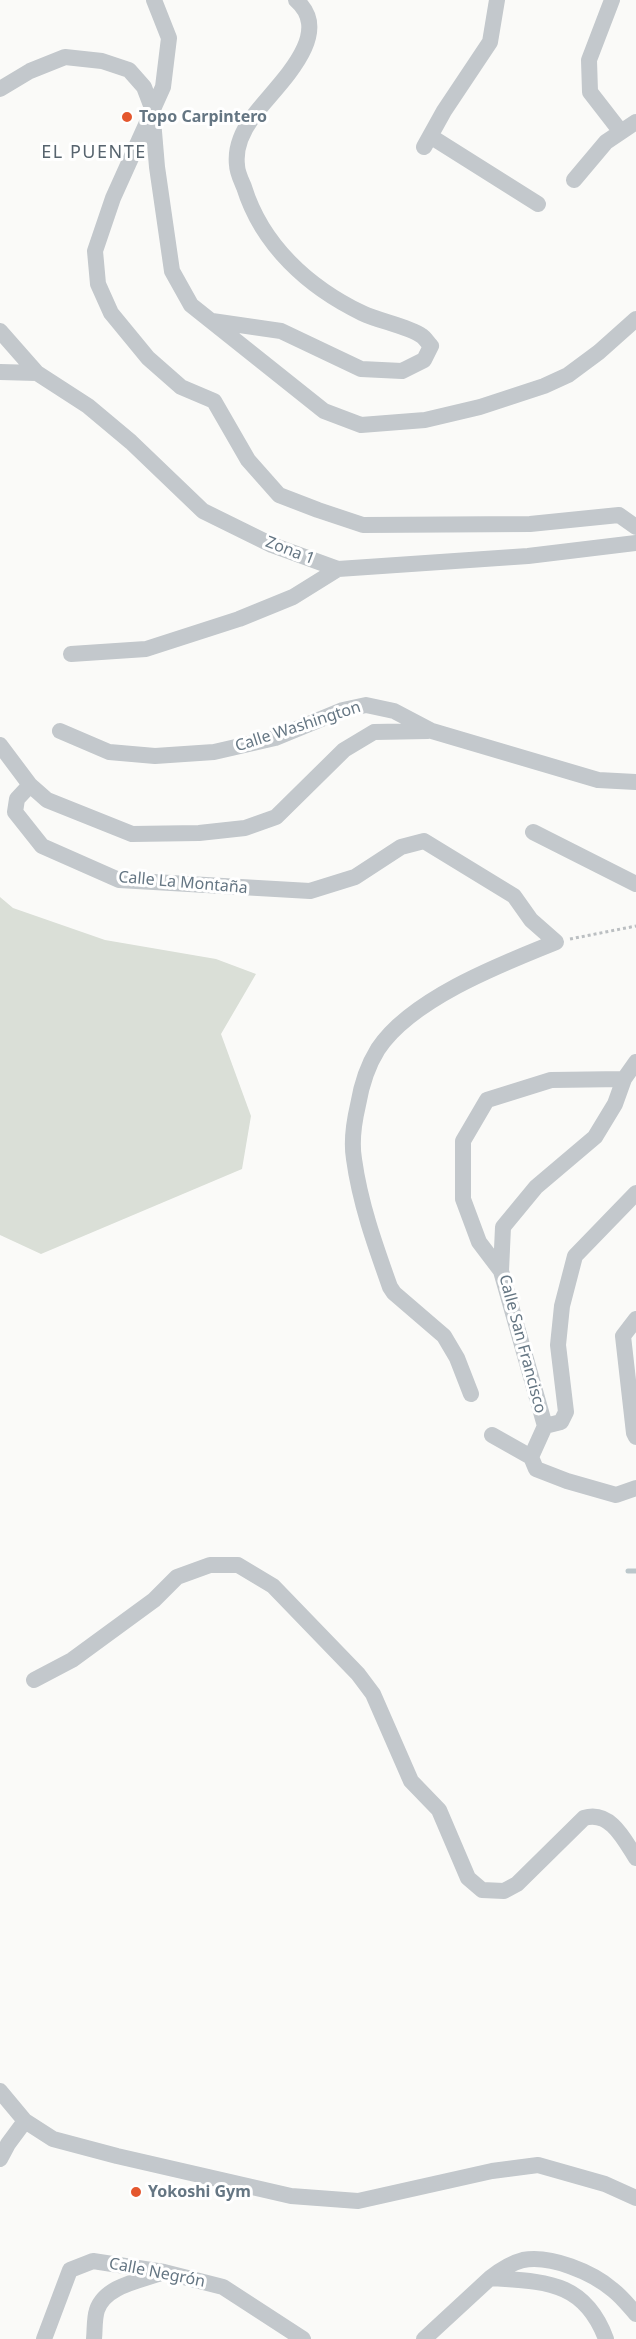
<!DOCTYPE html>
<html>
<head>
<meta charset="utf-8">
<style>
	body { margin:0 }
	canvas { display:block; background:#fafaf8 }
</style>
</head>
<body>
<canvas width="636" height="2339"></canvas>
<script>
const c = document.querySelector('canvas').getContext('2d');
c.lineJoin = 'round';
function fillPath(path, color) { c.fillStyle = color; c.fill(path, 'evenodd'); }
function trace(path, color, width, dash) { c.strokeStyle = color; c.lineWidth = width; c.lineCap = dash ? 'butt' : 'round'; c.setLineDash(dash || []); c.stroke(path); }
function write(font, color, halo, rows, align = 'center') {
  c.font = font + ' "Noto Sans",sans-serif'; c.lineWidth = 6; c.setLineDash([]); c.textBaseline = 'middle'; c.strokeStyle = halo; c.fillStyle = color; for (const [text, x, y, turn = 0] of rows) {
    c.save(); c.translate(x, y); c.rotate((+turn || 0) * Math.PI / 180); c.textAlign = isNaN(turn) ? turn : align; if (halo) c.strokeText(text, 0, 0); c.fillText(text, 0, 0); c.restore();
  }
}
fillPath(new Path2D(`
	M0,897l13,11 92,32 111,19 40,15 -35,60 30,82 -9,53 -201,85 -41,-19z`), '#dadfd7');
trace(new Path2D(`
	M628,1571h8`), '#bbc7cb', 5);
trace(new Path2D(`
	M570,939l66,-13`), '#bbbfc2', 3, [3, 3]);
trace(new Path2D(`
	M154,0l15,38 -6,49 -50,111 -18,53 3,33 13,29 37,45 33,29 33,14 34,59 31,35 39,15 45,15 167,-1 89,-9 17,12
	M612,0l-23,60 1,32 31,40
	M0,89l30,-18 35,-14 37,4 27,9 15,17 8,21 5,59 15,104 19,34 133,106 37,14 64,-5 55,-13 64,-21 24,-11 31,-23 37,-33
	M430,136l108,68
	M424,147l20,-36 46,-69 7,-42
	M574,180l32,-38 30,-20
	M212,321l69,10 80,38 41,2 22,-11 7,-14c-3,-3 -6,-8 -9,-10 -14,-10 -44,-15 -60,-23 -54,-26 -100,-68 -118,-126 -3,-7 -7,-15 -7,-22 -2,-17 5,-33 15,-47 20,-29 85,-82 44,-118
	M0,331l37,42
	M0,372l37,1 51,33 43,36 72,69 69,34 66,24 190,-13 108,-13
	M71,654l75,-5 93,-30 54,-22 45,-28
	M60,731l49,21 46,4 59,-4 61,-14 68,-28 23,-5 28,6 38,20 166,49 38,2
	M0,745l30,40 17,15 85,34 67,-1 46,-5 31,-11 68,-67 30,-18 54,-1
	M30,785l-13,14 -2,13 27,34 77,34 191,11 45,-14 46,-30 23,-6 90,55 17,24 25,22c-55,22 -145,57 -178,107 -10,16 -17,38 -20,56 -4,17 -7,36 -4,54 6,44 21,86 36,128l4,6 50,43 13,22 14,36
	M533,832l103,52
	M501,1271l-22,-29 -16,-43v-58l24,-41 64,-20 73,-1
	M636,1319l-13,17 11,97 2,4
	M545,1426l16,-4 5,-10 -8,-67 4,-39 13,-50 61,-63
	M492,1435l39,22
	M531,1457l14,-31 -44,-155 2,-44 33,-40 59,-50 20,-33 9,-25 12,-17
	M531,1457l5,12 31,12 49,14 20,-7
	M34,1680l38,-20 82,-60 23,-23 33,-12h28l35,21 85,88 15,20 38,87 28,29 29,68 14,12 22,1 13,-7 67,-66c26,-8 40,21 52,40
	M0,2091l25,30 28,18 64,17 174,40 67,5 134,-30 46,-6 67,19 31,14
	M0,2159l8,-15 17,-23
	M490,2278c54,4 94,2 116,61
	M44,2339l26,-69 23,-9 71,11 59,15 80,52
	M94,2339c1,-9 0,-20 3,-29 8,-24 42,-29 64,-37
	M424,2339l66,-61c9,-7 21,-15 33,-18 28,-5 69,12 90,30 9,7 16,16 23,24`), '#c3c8cc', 16);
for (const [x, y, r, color] of [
	[127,117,6,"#e4572e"],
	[136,2192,6,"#e4572e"]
]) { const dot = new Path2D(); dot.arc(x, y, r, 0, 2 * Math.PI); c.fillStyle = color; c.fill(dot); trace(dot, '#fff', 2); }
write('bold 16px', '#657683', '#fff', [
	["Topo Carpintero",139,117],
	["Yokoshi Gym",148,2192]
], 'left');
write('16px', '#657683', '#fff', [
	["Zona 1",290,551,21],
	["Calle Washington",298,727,-18],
	["Calle La Montaña",183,883,5],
	["Calle San Francisco",522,1344,75],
	["Calle Negrón",157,2273,11]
]);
c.letterSpacing = '1.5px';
write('18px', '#57646e', '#fff', [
	["EL PUENTE",94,153]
]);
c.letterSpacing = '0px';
</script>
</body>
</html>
